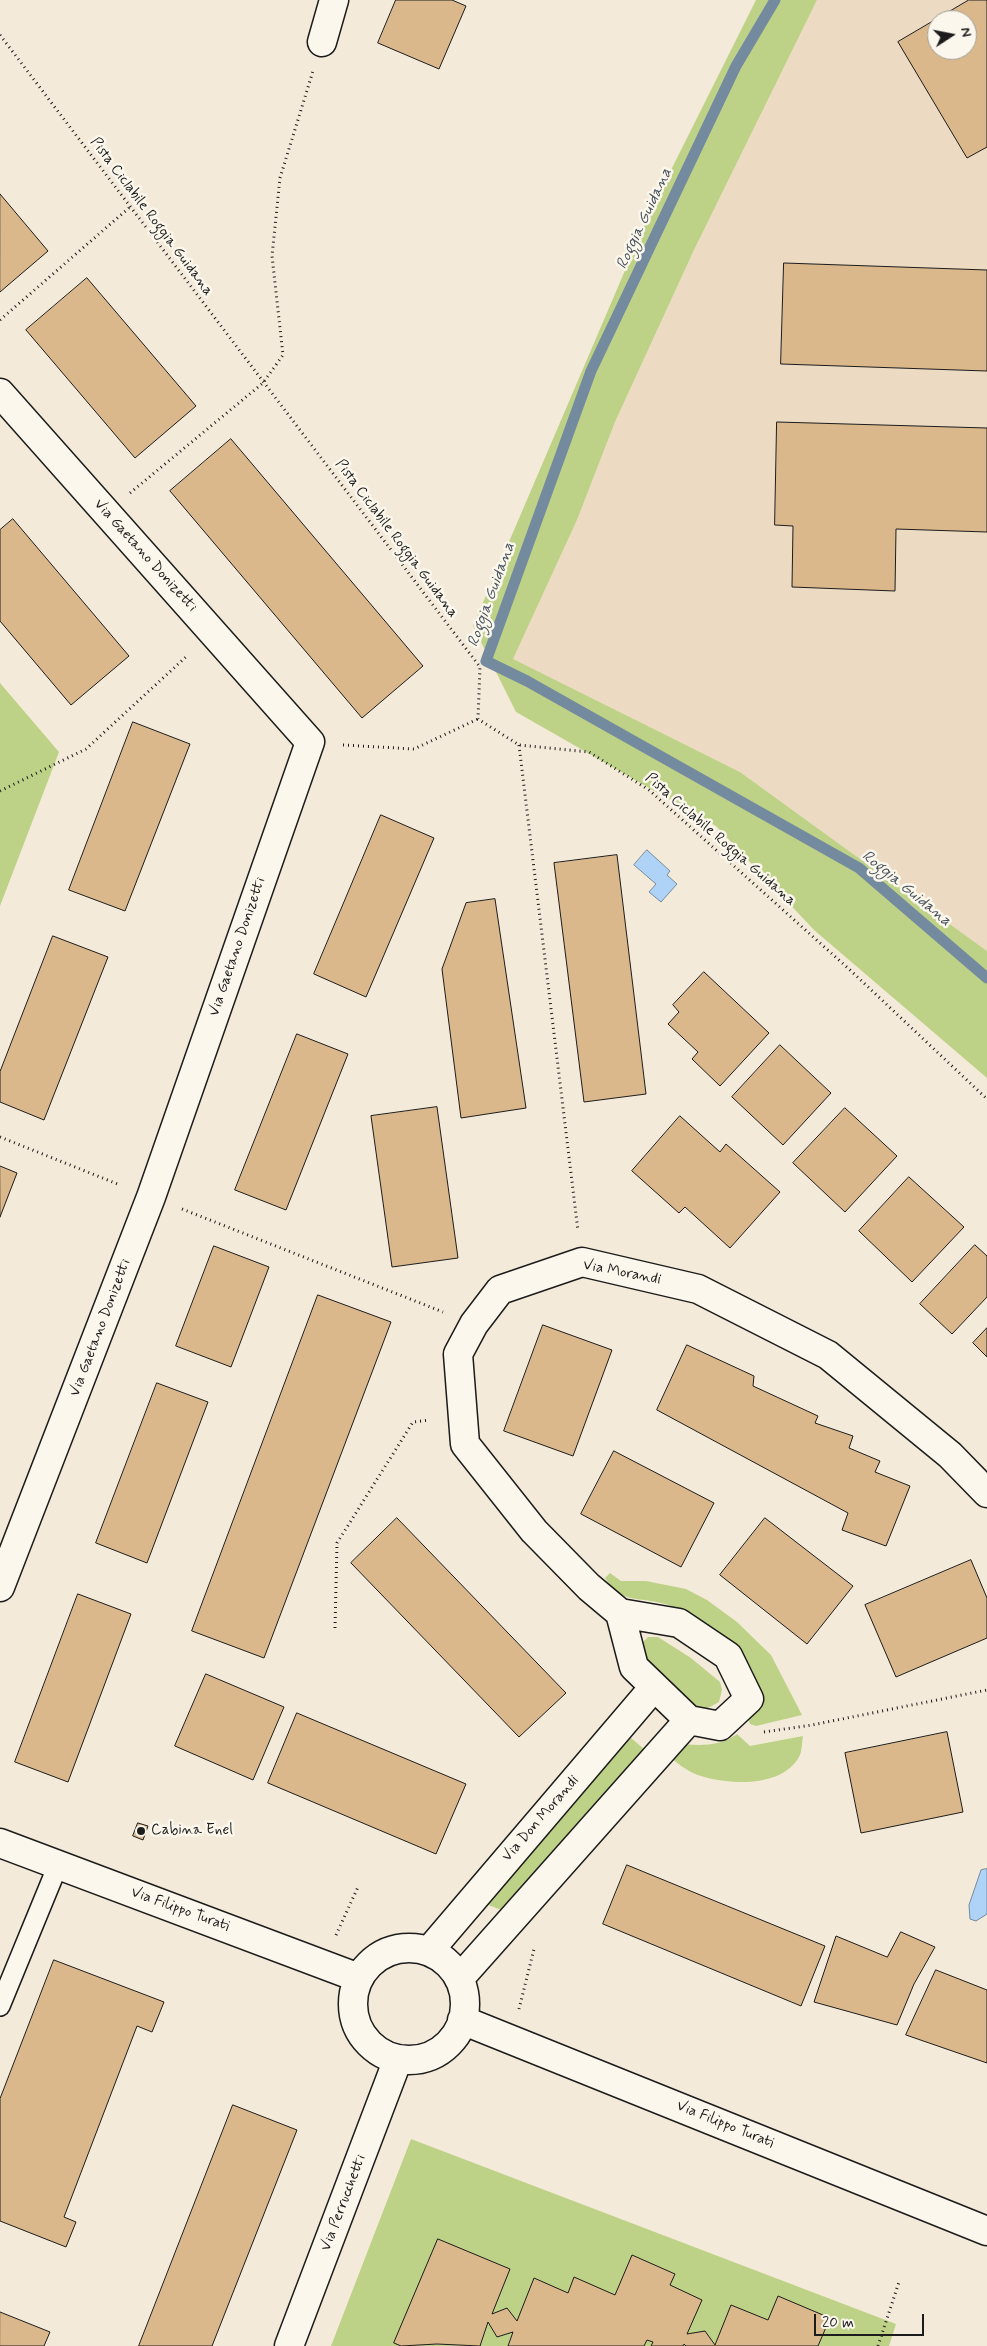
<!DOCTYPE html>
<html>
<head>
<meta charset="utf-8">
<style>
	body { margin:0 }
	#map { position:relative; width:987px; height:2346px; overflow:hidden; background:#f4ead9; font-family:Mynerve,sans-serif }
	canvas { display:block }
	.north { position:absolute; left:927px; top:10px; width:50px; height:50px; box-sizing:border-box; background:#fbf7ec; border:1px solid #a29f99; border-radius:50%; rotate:79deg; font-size:14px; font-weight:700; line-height:20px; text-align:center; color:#1c1c1c }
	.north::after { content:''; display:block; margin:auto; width:18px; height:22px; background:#1c1c1c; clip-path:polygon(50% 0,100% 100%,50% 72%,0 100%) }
	.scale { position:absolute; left:814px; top:2314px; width:110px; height:22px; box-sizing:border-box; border:2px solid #1c1c1c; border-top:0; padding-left:6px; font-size:15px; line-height:18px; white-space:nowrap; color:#1c1c1c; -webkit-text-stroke:4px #fbf7ec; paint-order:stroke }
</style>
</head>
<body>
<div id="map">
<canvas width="987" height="2346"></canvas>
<div class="north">N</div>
<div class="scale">20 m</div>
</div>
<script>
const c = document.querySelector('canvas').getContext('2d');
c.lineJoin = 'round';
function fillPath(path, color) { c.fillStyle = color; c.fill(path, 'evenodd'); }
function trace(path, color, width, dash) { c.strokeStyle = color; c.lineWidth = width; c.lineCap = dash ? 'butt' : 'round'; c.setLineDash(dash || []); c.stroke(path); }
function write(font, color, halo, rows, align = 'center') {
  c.font = font + ' Mynerve,sans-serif'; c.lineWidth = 5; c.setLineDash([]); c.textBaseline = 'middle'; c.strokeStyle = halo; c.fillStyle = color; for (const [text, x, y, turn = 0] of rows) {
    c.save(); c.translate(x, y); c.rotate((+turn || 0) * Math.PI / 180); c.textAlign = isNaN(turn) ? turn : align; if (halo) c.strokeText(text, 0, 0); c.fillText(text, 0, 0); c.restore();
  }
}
fillPath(new Path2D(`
	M817,0h170v951l-247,-179 -228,-112 65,-140 38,-98 79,-172zM937,20h30v30h-30z`), '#ecdbc2');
fillPath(new Path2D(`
	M756,0h61l-123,250 -79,172 -38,98 -64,139 227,113 247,179v127l-173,-148 -98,-104 -200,-114 -43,-86 177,-414z
	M0,683l59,69 -59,154z
	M610,1573l11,8h25l40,8 21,11 30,22 34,33 31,60 -46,11 -6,-2 -2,-5c3,-13 10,-27 7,-41 -4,-27 -65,-66 -90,-74 -27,-8 -42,1 -60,-26z
	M648,1637h10l33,21 29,24 2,8 -3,12 -11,6h-12l-46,-42 -10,-16 3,-8z
	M624,1732l20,17 -140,162 -26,-10z
	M737,1734l13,12 53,-10c-1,6 -1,14 -3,19 -16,33 -70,30 -99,21 -14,-4 -25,-14 -36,-23l11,-9c22,1 42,4 61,-10z
	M411,2139l485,185 -7,22h-558z`), '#bed287');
const water = new Path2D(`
	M647,850l23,21 -3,4 10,9 -16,18 -12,-10 7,-8 -22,-19z
	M987,1869v45l-11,7 -6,-2 -1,-14 12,-35z`);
fillPath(water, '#afd3f7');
trace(water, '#748a9f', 1);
trace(new Path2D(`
	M775,0l-39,66 -145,305 -105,290 41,20 332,187 128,110`), '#748a9f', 11);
const building = new Path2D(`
	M396,0h56l14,6 -27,63 -61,-26z
	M969,0h18v147l-20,11 -69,-116zM937,20h30v30h-30z
	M0,194l48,57 -48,41z
	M784,263l203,7v101l-206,-7z
	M87,278l109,128 -61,52 -109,-128z
	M777,422l210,6v104l-91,-3 -1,62 -103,-4 1,-61 -18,-1z
	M231,439l192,227 -61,52 -192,-227z
	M13,519l116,137 -58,49 -71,-84v-91z
	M133,722l57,22 -65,167 -56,-21z
	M381,815l53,23 -68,159 -52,-23z
	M617,855l29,239 -62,8 -30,-239z
	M495,899l31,209 -65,10 -19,-149 24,-66z
	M53,936l55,21 -64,163 -44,-18v-30z
	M704,972l65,61 -49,53 -28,-27 6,-7 -30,-28 11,-12 -6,-7z
	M297,1034l51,20 -62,156 -51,-20z
	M780,1045l51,48 -48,52 -51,-48z
	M437,1107l21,151 -66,9 -21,-151z
	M845,1108l52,48 -52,56 -52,-49z
	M680,1116l40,36 6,-8 54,48 -50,56 -45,-41 -6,6 -47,-42z
	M0,1166l17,7 -17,44z
	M909,1177l55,50 -52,55 -53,-51z
	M975,1245l12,11v41l-35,37 -32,-30z
	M214,1246l55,21 -38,100 -55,-21z
	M318,1295l73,27 -127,336 -72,-27z
	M543,1325l69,25 -39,106 -69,-25z
	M987,1328v29l-14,-14z
	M687,1345l67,31 -1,10 65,30 -3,7 38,13 -4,12 31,13 -5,11 35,14 -24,60 -44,-16 6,-17 -191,-103z
	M157,1383l51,19 -61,161 -51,-20z
	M614,1451l100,52 -33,64 -100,-53z
	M397,1518l169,175 -47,44 -168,-174z
	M765,1518l88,68 -46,58 -87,-69z
	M971,1560l16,38v40l-91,39 -31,-72z
	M78,1594l53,20 -63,168 -53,-20z
	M206,1674l78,33 -31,73 -78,-34z
	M297,1713l169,71 -30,70 -168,-71z
	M947,1732l16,80 -102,21 -16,-80z
	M138,1823l10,3 -5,14 -10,-4z
	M627,1865l198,81 -24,60 -198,-82z
	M901,1932l34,15 -21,37 -17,41 -83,-23 22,-66 51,21z
	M54,1960l110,42 -12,30 -15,-6 -73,191 12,5 -10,25 -66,-26v-122z
	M936,1970l51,20v73l-81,-28z
	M233,2105l64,25 -85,216h-73z
	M438,2239l72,30 -18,45 15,-6 10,13 17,-43 34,15 6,-16 41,18 17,-40 43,19 -5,11 32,15 -15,34 18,-3 10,14 16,-40 37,15 10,-24 52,22 -12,28h-132l-2,-2 -1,2h-32l2,-4 -6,-2 -3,6h-136l5,-14 -16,5 -9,-15 -8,24 -43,-2 -36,2 -7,-3z
	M0,2312l50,20 -6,14h-44z`);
fillPath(building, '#dab88c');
trace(building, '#1c1c1c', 1);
const service = new Path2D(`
	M0,2006l58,-141`);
const minor = new Path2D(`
	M322,42l12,-42
	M0,393l310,349 -159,455 -151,390
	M620,1613l-31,-26 -55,-56 -69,-87 -7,-90 16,-30 26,-34 82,-28 116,27 130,66 122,100 37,38
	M620,1613l59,10 49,33 21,43 -29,27 -31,-6 -55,-53z
	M0,1843l359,135
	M353 2004a56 56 0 1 1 112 0a56 56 0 1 1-112 0Z
	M429,1951l225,-264
	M459,1979l230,-259
	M462,2020l525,211
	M289,2346l109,-287`);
trace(service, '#1c1c1c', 22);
trace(minor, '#1c1c1c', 31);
trace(new Path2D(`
	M0,35l480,632 -2,52 41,26 70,7 60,38 200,179 138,130
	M0,320l130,-113
	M130,493l133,-110 20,-28 -11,-99 8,-78 33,-107
	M343,745l71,4 64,-30
	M519,745l59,486
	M0,791l86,-42 102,-94
	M0,1137l120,48
	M182,1209l261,103
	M335,1628l2,-85 76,-121 17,-2
	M764,1732l48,-7 175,-35
	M336,1935l22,-48
	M519,2009l15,-60
	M878,2346l21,-64`), '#1c1c1c', 3, [1, 4]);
trace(service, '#fbf7ec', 19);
trace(minor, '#fbf7ec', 28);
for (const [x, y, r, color] of [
	[141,1831,5,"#1c1c1c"]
]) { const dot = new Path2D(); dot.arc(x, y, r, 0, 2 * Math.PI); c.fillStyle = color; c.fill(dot); trace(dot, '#fbf7ec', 2); }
write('15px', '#1c1c1c', '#fbf7ec', [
	["Pista Ciclabile Roggia Guidana",151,217,53],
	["Pista Ciclabile Roggia Guidana",396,539,53],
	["Via Gaetano Donizetti",145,556,48],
	["Pista Ciclabile Roggia Guidana",720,840,41],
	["Via Gaetano Donizetti",238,947,-71],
	["Via Morandi",622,1273,11],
	["Via Gaetano Donizetti",101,1328,-69],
	["Via Don Morandi",541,1819,-49],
	["Via Filippo Turati",180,1910,20],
	["Via Filippo Turati",725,2125,22],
	["Via Perrucchetti",344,2203,-69]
]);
write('15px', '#1c1c1c', '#fbf7ec', [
	["Cabina Enel",151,1831]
], 'left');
write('italic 16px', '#48535e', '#fbf7ec', [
	["Roggia Guidana",645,219,-65],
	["Roggia Guidana",492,595,-70],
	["Roggia Guidana",906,889,39]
]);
</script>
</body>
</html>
